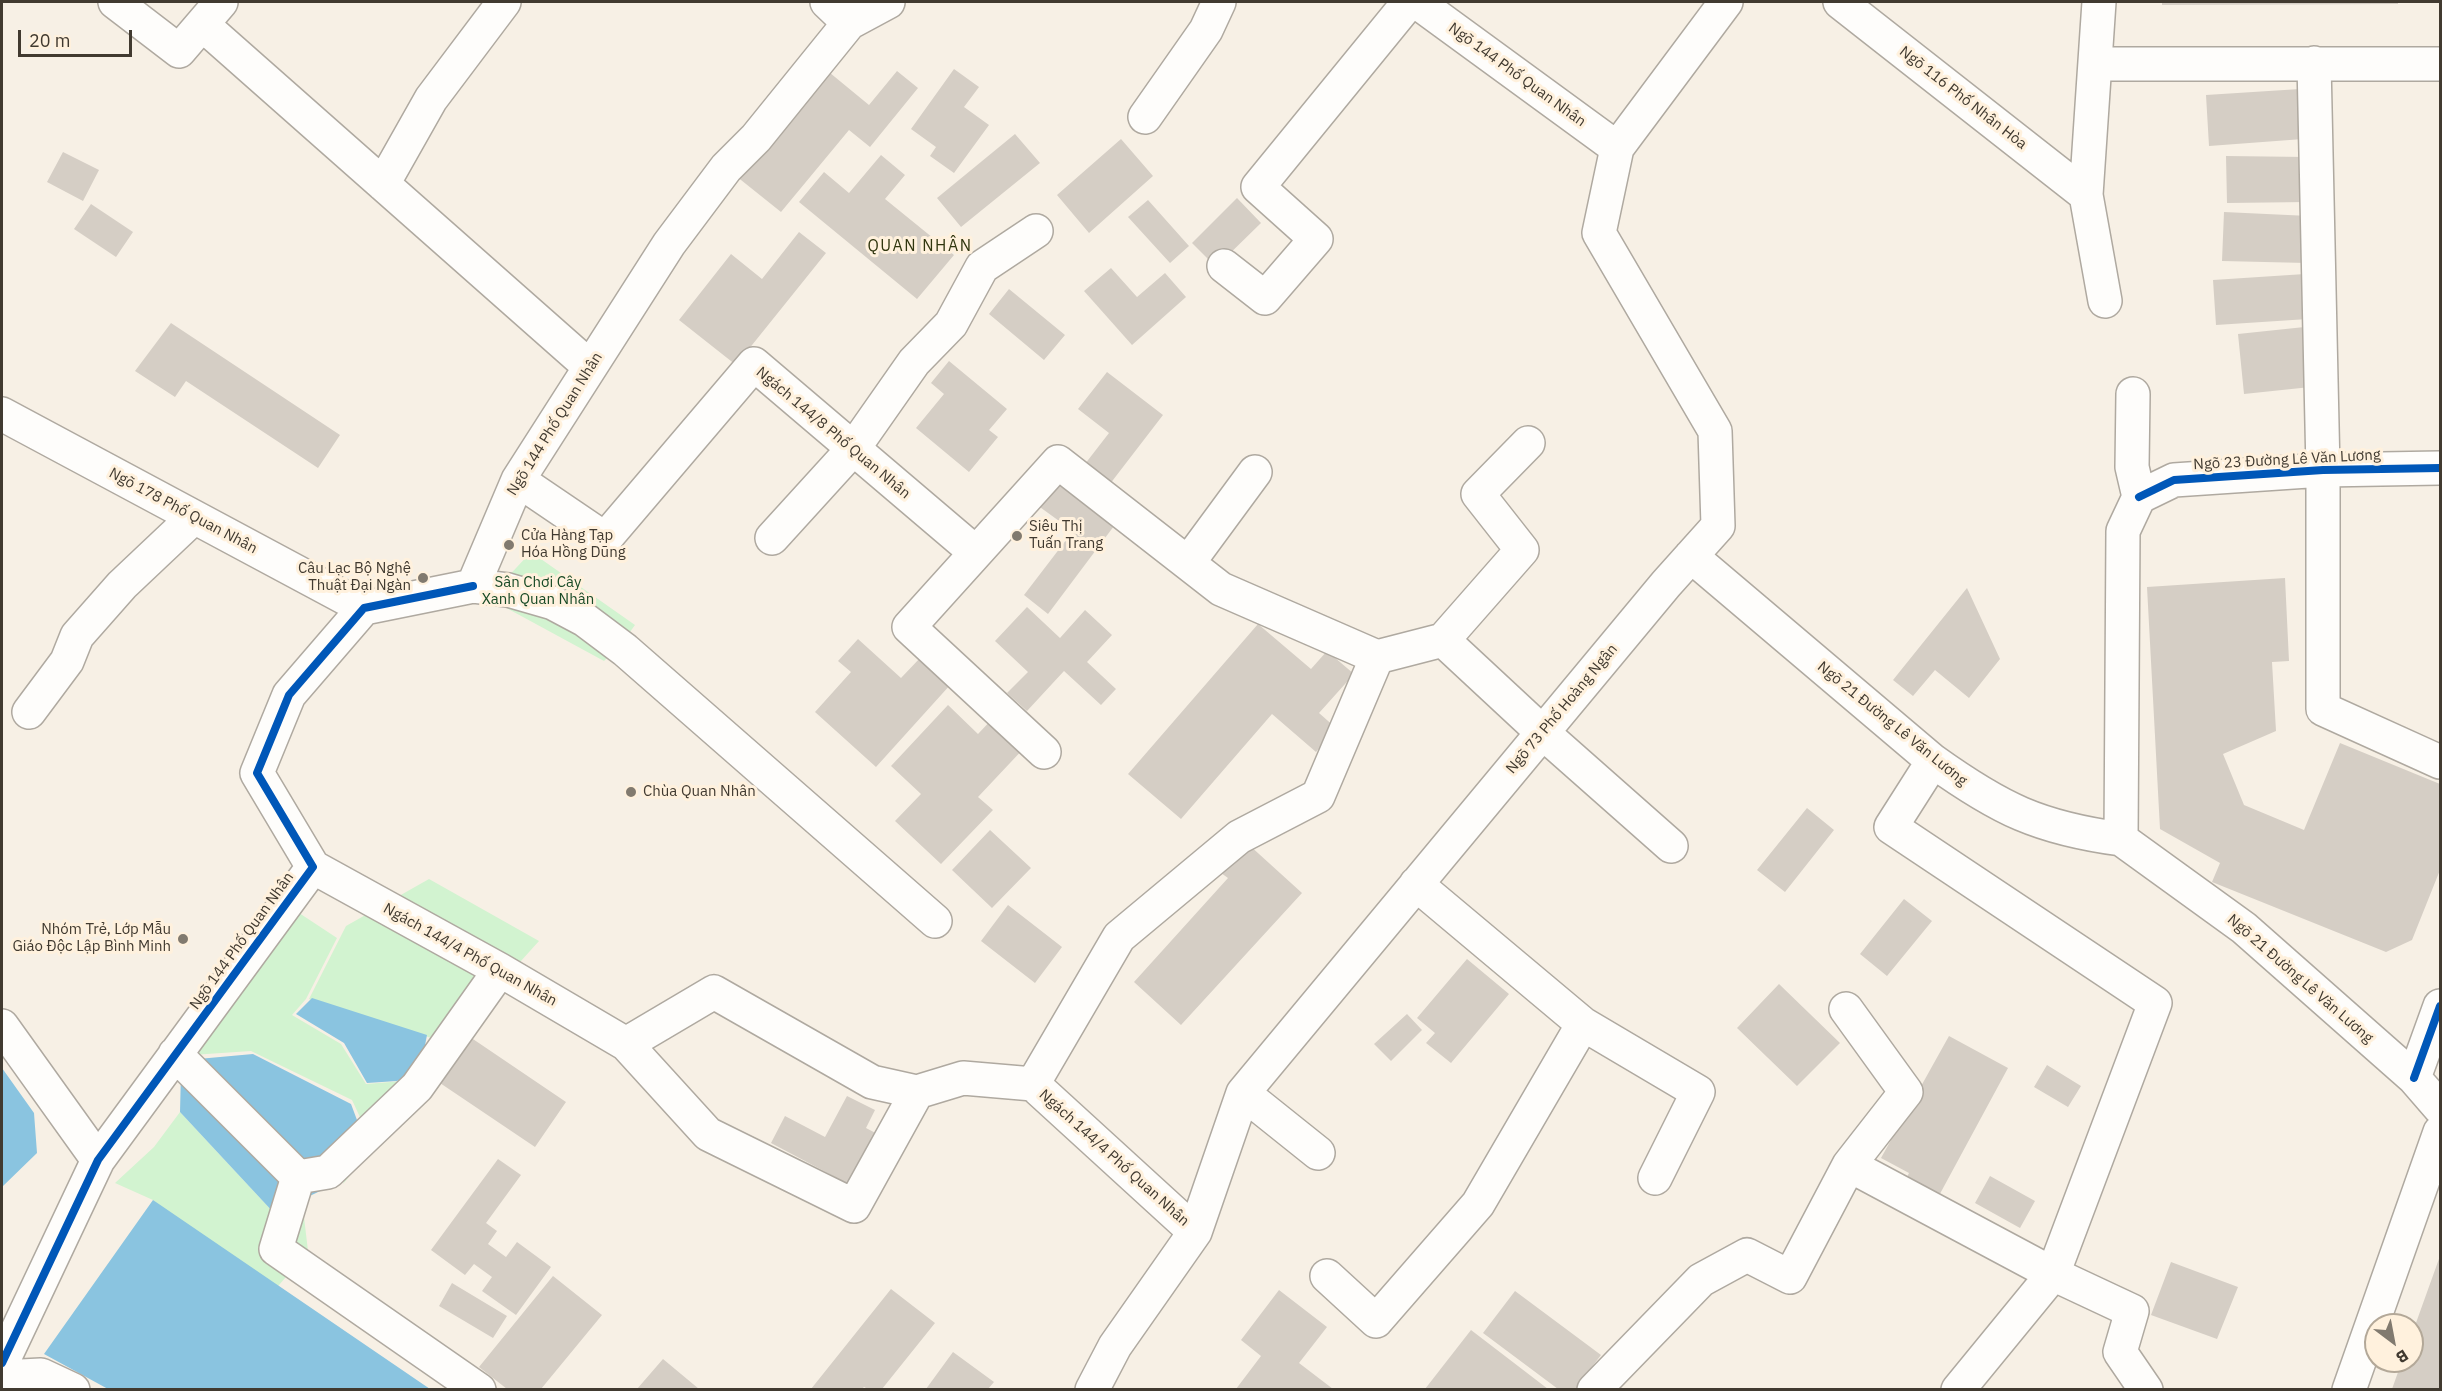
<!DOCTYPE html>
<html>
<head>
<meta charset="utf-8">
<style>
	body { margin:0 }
	#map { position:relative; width:2442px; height:1391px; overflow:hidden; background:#f7f0e5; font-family:"IBM Plex Sans",sans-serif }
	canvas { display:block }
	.frame { position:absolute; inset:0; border:3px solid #413a30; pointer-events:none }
	.north { position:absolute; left:2364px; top:1313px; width:60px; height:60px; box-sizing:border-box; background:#fff1dd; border:2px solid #b3a898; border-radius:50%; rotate:148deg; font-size:16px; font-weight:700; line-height:24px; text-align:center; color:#413a30 }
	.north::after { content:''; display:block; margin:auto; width:21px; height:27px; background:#817a6f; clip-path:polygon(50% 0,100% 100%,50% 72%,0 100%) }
	.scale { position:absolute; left:18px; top:30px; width:114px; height:27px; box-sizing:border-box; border:3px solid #413a30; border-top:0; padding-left:8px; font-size:18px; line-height:21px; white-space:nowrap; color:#413a30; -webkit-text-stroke:4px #fff1dd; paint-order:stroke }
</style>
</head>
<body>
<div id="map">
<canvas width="2442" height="1391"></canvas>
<div class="frame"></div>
<div class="north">B</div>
<div class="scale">20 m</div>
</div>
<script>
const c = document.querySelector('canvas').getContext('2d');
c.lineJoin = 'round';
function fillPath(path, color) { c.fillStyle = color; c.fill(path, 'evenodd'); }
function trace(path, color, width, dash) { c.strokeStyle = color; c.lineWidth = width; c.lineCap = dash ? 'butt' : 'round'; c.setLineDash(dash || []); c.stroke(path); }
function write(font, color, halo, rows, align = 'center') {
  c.font = font + ' "IBM Plex Sans",sans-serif'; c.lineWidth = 6; c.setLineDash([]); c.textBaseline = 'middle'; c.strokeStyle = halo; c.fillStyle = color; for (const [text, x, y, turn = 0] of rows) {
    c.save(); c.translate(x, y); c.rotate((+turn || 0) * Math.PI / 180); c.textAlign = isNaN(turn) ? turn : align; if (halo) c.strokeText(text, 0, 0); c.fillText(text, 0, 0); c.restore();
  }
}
fillPath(new Path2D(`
	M531,552l104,73 -13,18 -18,18 -116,-63z
	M429,879l110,62 -92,102 -138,-44 37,-73z
	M287,905l50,33 -31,61 -14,16 49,29 25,40 37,-3 -18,51 -42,52 22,-56 -13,-28 -101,-49 -59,4z
	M180,1112l94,101 28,-13 6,51 -40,47 -115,-98 -38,-17 39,-36z`), '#d2f3d0');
fillPath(new Path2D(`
	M312,998l115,37 -6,31 -24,15 -30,2 -23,-40 -48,-29z
	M253,1054l98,50 9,24 -23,55 -63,30 -94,-101 1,-40 17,-13z
	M2,1068l32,45 3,40 -35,34z
	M153,1200l277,189h-322l-64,-35z`), '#8ac4e0');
fillPath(new Path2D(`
	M2162,2h236v2l-236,1z
	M824,68l45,37 28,-34 21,17 -48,59 -21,-17 -68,82 -45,-36z
	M954,69l25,18 -15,20 25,18 -35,48 -24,-17 6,-9 -25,-18z
	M2300,89l3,50 -94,7 -3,-51z
	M1015,134l25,29 -79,64 -24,-29z
	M1121,139l32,37 -64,57 -32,-38z
	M63,152l36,18 -16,31 -36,-19z
	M881,155l24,20 -20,24 69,56 -37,44 -118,-97 25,-30 25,21z
	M2226,156l81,1v45l-80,1z
	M1237,198l24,25 -45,44 -24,-24z
	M1148,200l41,46 -19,17 -42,-46z
	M91,204l42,28 -17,25 -42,-28z
	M2224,212l85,4 -2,47 -85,-2z
	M799,232l27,21 -90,112 -57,-45 52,-66 31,25z
	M1111,268l26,29 28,-24 21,24 -54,48 -48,-54z
	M2305,274l3,45 -92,6 -3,-45z
	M1009,289l56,46 -21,25 -55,-46z
	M171,323l169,112 -22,33 -132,-87 -11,16 -40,-26z
	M2314,326l6,60 -76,8 -6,-60z
	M949,361l58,48 -18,21 9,7 -29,35 -53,-44 28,-34 -13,-11z
	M1107,372l56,43 -60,78 -25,-20 31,-40 -31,-24z
	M1058,478l59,44 -69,92 -24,-19 49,-64 -36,-26z
	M2285,578l4,83 -17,1 4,69 -53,23 21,51 60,25 36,-87 100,41v86l-28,70 -26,12 -174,-70 8,-19 -60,-34 -13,-242z
	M1967,588l33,71 -31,39 -34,-28 -22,26 -20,-16z
	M1027,607l33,31 25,-28 27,25 -25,27 29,27 -15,16 -37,-34 -37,40 -20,-18 21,-21 -33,-31z
	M1258,624l53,45 16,-18 27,23 -35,39 17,15 -20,24 -44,-38 -91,105 -53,-45z
	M858,639l43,39 20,-21 30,27 -75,83 -61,-55 36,-40 -13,-11z
	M948,705l30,29 17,-18 31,30 -48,51 15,13 -52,54 -46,-43 26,-27 -30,-28z
	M1807,808l27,22 -49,62 -28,-22z
	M990,830l41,38 -39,40 -40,-38z
	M1248,844l54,49 -121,132 -47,-43 94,-104 -7,-5z
	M1904,899l28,22 -45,55 -27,-22z
	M1008,905l54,42 -27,36 -54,-42z
	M1467,959l42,35 -58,69 -25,-20 9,-10 -18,-15z
	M1779,984l61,59 -43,43 -60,-58z
	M1407,1014l15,16 -31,31 -17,-17z
	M467,1035l99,67 -31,45 -98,-66z
	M1949,1036l59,32 -73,135 -32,-18 6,-12 -28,-15z
	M2047,1065l34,21 -13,21 -34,-20z
	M847,1096l28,14 -9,18 19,10 -27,51 -87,-46 14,-27 40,21z
	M498,1159l23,16 -35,48 11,8 -9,13 18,13 11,-15 34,25 -35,48 -34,-24 10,-14 -18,-13 -9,11 -34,-25z
	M1990,1176l45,25 -15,27 -45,-25z
	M2440,1256v133h-48l10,-28h10v-27z
	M2171,1262l67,25 -21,52 -66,-24z
	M553,1276l49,39 -61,74h-34l-28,-22z
	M452,1283l55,33 -14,22 -54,-32z
	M891,1289l44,34 -53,66h-14l-4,-2 -2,2h-51z
	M1279,1290l48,37 -28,36 34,26h-97l25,-33 -20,-16z
	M1515,1291l86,64 -26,34h-17l-75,-56z
	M1471,1330l77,59h-123z
	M953,1352l41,30 -6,7h-62z
	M663,1359l36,30h-62z`), '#d5cec5');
const minor = new Path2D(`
	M115,2l64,49 42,-49
	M827,2l22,21
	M1417,2l200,146
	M1840,2l246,193
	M2099,2l-13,193 19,106
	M203,25l387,342
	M2314,63l9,407v239l117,53
	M2097,64h343
	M1145,117l61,-87 13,-28
	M383,184l48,-85 73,-97
	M1224,266l41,32 51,-59 -58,-52 151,-185
	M2133,394l-1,73 7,30
	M2,414l362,194
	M518,480l87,59 149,-175 221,188
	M2139,497l-16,34 -2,308 123,89 170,150 26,30
	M2139,497l35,-17 149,-10 117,-2
	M772,538l81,-89 61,-87 37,-38 31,-57 54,-36
	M1691,556l242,205c67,48 106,67 188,78
	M1188,563l67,-91
	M473,586l45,-106 151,-236 57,-76 30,-30 93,-115 39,-21
	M1443,640l79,-90 -44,-56 50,-51
	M29,712l38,-51 10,-25 45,-51 72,-68
	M1044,752l-135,-125 149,-165 163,127 156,68 66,-17 99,92 129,114
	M1933,761l-42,66 264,176 -102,271 -95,116
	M313,867l187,103 126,74 88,-52 158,90 45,10 46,-14 70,6 162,148
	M1416,884l167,140 115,68 -43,86
	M2,1026l96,134
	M626,1044l82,90 146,72 63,-114
	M175,1054l123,123 30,-5 89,-85 83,-117
	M2414,1078l26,-72
	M1033,1084l86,-147 120,-100 79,-41 59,-139
	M1243,1093l75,60
	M1849,1165l204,109 79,37 -12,41 26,38
	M298,1177l-22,72 203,141
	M1327,1276l49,45 102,-117 105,-180
	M2,1363l96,-203 215,-293 -56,-94 32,-78 75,-87 109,-22 35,4 45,13 32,17 40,30 310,271
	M2,1377l39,-2 32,15
	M1092,1390l23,-44 80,-114 48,-139 423,-509 52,-58 -3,-95 -116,-198 18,-85 109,-146
	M1594,1390l107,-110 46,-25 43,22 59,-112 57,-73 -60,-83
	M2349,1390l91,-258`);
trace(minor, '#afa9a0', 36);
trace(minor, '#fefdfb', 33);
trace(new Path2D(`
	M2139,497l35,-17 149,-10 117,-2
	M2414,1078l26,-72
	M2,1363l96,-203 215,-293 -56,-94 32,-78 75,-87 109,-22`), '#0057b8', 8);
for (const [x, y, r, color] of [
	[1017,536,6,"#817a6f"],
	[509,545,6,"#817a6f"],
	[423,578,6,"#817a6f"],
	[631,792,6,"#817a6f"],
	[183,939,6,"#817a6f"]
]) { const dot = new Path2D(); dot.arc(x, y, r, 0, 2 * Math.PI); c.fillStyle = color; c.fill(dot); trace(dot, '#fff1dd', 2); }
write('15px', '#413a30', '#fff1dd', [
	["Ngõ 144 Phố Quan Nhân",1517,75,36],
	["Ngõ 116 Phố Nhân Hòa",1963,98,38],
	["Ngõ 144 Phố Quan Nhân",555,424,-58],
	["Ngách 144/8 Phố Quan Nhân",833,433,40],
	["Ngõ 23 Đường Lê Văn Lương",2287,460,-3],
	["Ngõ 178 Phố Quan Nhân",183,511,28],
	["Ngõ 73 Phố Hoàng Ngân",1562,709,-50],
	["Ngõ 21 Đường Lê Văn Lương",1892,724,39],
	["Ngõ 144 Phố Quan Nhân",242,941,-54],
	["Ngách 144/4 Phố Quan Nhân",470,955,29],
	["Ngõ 21 Đường Lê Văn Lương",2300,979,41],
	["Ngách 144/4 Phố Quan Nhân",1114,1158,42]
]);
write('15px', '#413a30', '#fff1dd', [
	["Siêu Thị",1029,527],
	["Tuấn Trang",1029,544],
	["Cửa Hàng Tạp",521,536],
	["Hóa Hồng Dũng",521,553],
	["Câu Lạc Bộ Nghệ",411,569,"right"],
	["Thuật Đại Ngàn",411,586,"right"],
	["Chùa Quan Nhân",643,792],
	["Nhóm Trẻ, Lớp Mẫu",171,930,"right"],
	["Giáo Độc Lập Bình Minh",171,947,"right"]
], 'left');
write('15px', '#184a26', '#fff1dd', [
	["Sân Chơi Cây",538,583],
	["Xanh Quan Nhân",538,600]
]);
c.letterSpacing = '1.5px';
write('16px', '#30360f', '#fff1dd', [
	["QUAN NHÂN",920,246]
]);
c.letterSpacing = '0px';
</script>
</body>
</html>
